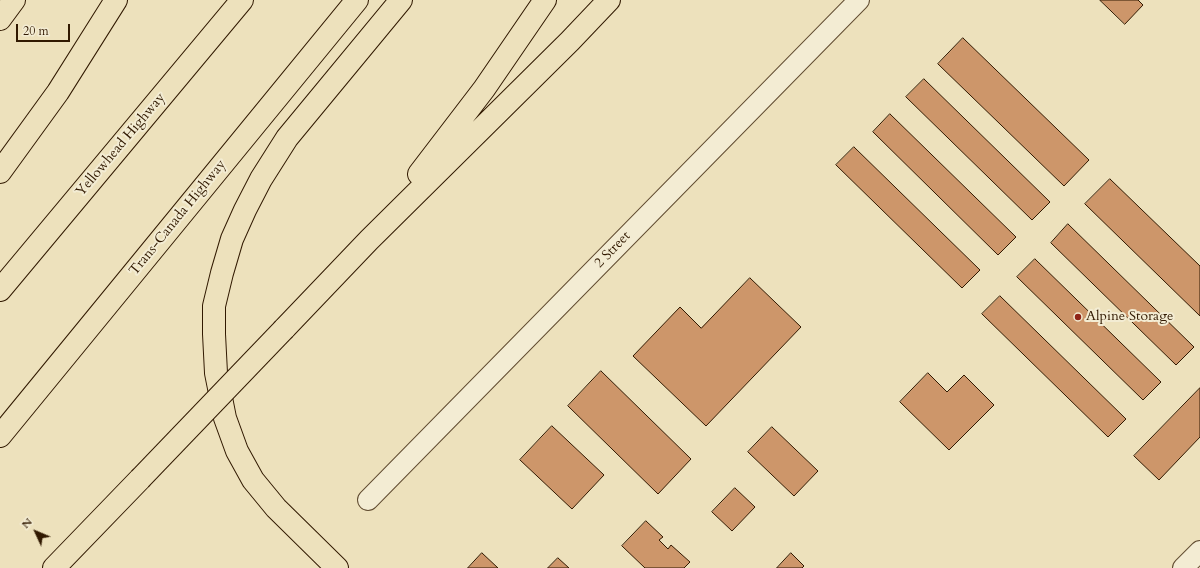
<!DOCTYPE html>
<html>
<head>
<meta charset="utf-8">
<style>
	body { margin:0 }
	#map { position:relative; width:1200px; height:568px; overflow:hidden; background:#ede1bc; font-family:Cardo,serif }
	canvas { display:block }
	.north { position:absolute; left:16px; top:512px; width:40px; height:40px; -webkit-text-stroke:3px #f3ecd3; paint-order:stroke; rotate:314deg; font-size:11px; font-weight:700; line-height:16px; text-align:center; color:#311901 }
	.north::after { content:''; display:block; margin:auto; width:14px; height:18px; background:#311901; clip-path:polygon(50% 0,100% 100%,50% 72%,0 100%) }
	.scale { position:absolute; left:16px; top:24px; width:54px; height:18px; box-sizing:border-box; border:2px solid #311901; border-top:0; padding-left:5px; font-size:12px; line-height:14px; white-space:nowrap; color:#311901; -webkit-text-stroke:3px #f3ecd3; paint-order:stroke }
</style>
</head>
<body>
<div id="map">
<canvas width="1200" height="568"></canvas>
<div class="north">N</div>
<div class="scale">20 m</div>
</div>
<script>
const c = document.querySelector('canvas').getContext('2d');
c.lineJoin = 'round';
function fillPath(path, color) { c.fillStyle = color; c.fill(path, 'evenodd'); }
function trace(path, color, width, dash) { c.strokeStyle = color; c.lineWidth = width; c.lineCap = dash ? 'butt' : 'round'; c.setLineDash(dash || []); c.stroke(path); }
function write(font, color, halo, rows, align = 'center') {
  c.font = font + ' Cardo,serif'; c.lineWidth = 4; c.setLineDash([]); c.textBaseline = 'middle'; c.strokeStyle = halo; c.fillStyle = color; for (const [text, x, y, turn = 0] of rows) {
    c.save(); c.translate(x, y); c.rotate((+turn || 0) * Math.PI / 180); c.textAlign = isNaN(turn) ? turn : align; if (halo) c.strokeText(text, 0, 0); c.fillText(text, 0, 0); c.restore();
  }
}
const building = new Path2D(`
	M1100,0h38l5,5 -18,19z
	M963,38l126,122 -25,26 -126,-122z
	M924,79l126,123 -18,18 -126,-123z
	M890,114l126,123 -18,18 -125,-123z
	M854,147l126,123 -18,18 -126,-123z
	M1110,179l90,87v50l-115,-112z
	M1068,224l126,123 -18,18 -125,-122z
	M1035,259l126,123 -18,18 -126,-123z
	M750,278l51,49 -95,99 -73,-70 47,-49 21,21z
	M1000,296l126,123 -18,18 -126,-123z
	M601,371l90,88 -33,35 -90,-88z
	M928,373l19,19 17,-17 30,30 -45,45 -49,-48z
	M1200,388v49l-41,43 -25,-24z
	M552,426l52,49 -32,34 -52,-49z
	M772,427l46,44 -24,25 -46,-44z
	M735,488l20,19 -23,24 -20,-19z
	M646,521l17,16 -4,3 9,9 3,-4 19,17 -6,6h-39l-23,-22z
	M482,553l16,15h-30z
	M791,553l13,13 -2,2h-25z
	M558,558l11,10h-21z`);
fillPath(building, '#cd966a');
trace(building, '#311901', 1);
const street = new Path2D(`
	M368,500l491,-500
	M1183,568l17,-17`);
const highway = new Path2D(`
	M0,19l14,-19
	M0,172l58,-80 58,-92
	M419,174l65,-85 61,-89
	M0,290l242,-290
	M284,329l85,-89 201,-199 39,-41
	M0,436l357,-436
	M54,568l86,-89
	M337,568l-61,-60 -23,-28 -16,-29 -12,-33 -9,-45 -2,-39v-28l8,-33 10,-34 13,-29 16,-31 26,-41 114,-138`);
trace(street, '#604b30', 22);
trace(highway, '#311901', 24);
trace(street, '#f3ecd3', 20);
trace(highway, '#ede1bc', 22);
const highwayBridge = new Path2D(`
	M140,479l144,-150`);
trace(highwayBridge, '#311901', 24, []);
trace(highwayBridge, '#ede1bc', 22);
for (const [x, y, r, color] of [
	[1078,317,4,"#8f2418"]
]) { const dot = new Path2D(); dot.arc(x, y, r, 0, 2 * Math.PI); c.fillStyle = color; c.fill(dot); trace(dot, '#f3ecd3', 1.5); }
write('14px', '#311901', '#f3ecd3', [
	["Yellowhead Highway",121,145,-50],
	["Trans-Canada Highway",178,218,-51],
	["2 Street",613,250,-46]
]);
write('14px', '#311901', '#f3ecd3', [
	["Alpine Storage",1086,317]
], 'left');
</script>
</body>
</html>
